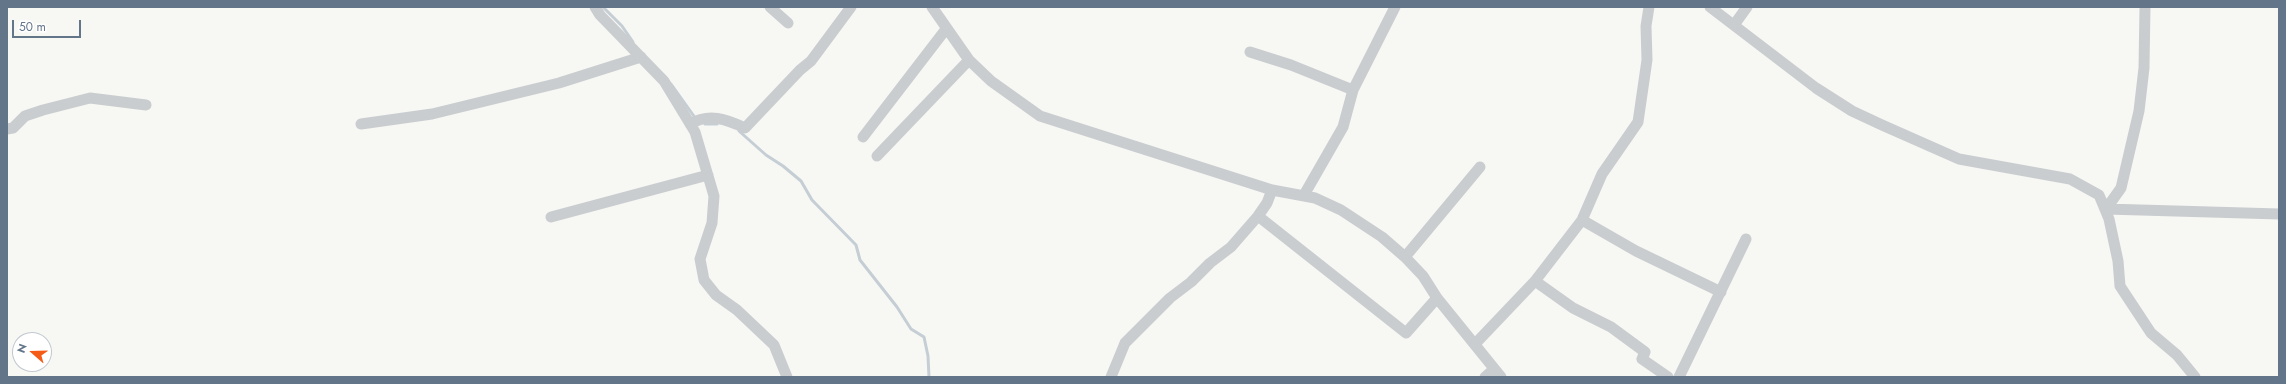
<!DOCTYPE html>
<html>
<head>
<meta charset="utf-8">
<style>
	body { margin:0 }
	#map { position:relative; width:2286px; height:384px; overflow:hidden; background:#f7f8f4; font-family:Jost,sans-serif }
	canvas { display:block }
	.frame { position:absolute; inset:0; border:8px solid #637588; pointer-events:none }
	.north { position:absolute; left:12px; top:332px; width:40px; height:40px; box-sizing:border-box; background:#fff; border:1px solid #c1c8cf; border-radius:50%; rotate:290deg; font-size:11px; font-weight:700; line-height:16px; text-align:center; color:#637588 }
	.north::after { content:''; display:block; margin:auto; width:14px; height:18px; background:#f55b16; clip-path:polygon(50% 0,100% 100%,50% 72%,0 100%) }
	.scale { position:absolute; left:12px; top:20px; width:69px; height:18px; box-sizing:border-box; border:2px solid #637588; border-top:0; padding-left:5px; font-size:12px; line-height:14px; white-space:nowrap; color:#637588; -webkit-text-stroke:3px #fff; paint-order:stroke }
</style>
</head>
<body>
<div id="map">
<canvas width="2286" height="384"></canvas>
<div class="frame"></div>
<div class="north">N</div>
<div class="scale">50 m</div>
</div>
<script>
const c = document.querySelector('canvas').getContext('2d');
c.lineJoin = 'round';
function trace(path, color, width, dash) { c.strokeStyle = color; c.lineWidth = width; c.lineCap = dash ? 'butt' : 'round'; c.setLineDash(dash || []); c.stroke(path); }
trace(new Path2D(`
	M603,7l19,19 11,16
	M671,84l25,35
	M705,124h12
	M739,131l27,24 17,11 18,15 11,19 44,45 4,15 37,47 14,22 13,8 4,19 1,21`), '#c5ced4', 3);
trace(new Path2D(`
	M595,7l5,8 64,66 31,51 19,64 -2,27 -12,36 4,21 12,15 21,15 37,35 13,32
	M770,7l18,16
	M932,7l37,53 22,21 49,35 232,74 43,8 26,12 41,27 23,20 18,19 14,22 64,79
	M1710,7l106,81 36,23 30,14 77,34 111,20 29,16 10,24 9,42 2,25 31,47 26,22 18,22
	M1734,25l13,-18
	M1250,52l41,13 62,25
	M361,124l71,-10 127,-31 82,-26
	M690,124c19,-11 36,-5 55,4l55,-58 11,-9 40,-54
	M7,129l6,-1 12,-12 18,-6 47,-12 56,7
	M863,137l83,-108
	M877,156l92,-96
	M1304,195l39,-68 10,-37 42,-83
	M2106,209l15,-21 18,-77 5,-43 1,-61
	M2106,209l173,5
	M1258,216l148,117 31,-35
	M551,217l157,-42
	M1582,220l54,31 85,41
	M1405,257l75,-90
	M1535,281l38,27 38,19 34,25 -3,7 26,18
	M1475,344l60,-63 47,-61 20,-46 36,-52 9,-62 -1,-34 3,-19
	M1111,377l14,-34 45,-45 21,-16 19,-19 21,-16 27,-31 9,-13 5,-13
	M1485,377l9,-8
	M1679,377l67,-138`), '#cacdd0', 11);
</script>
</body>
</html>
